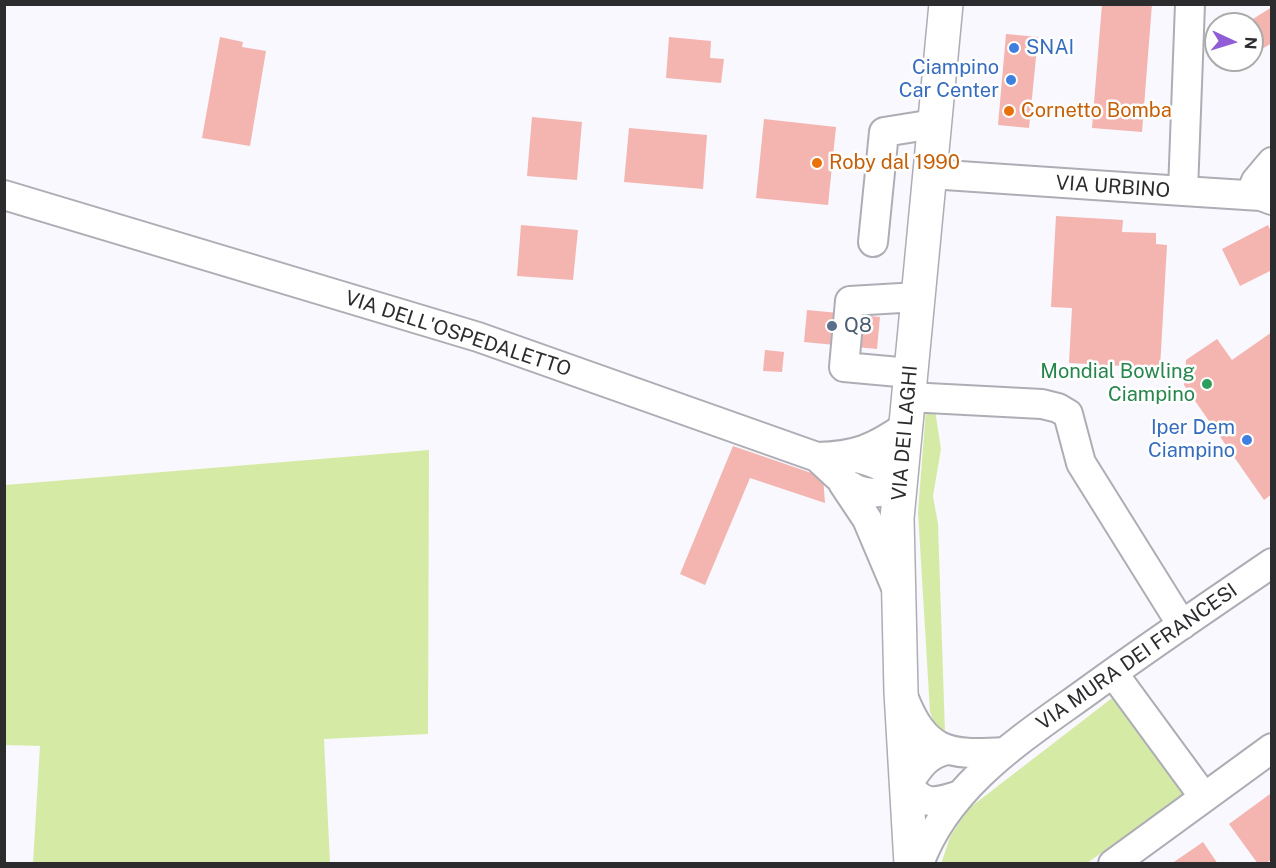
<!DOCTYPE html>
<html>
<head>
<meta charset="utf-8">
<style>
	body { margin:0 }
	#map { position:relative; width:1276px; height:868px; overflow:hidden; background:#f8f8fe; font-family:"Public Sans",sans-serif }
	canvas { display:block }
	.frame { position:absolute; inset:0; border:6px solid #2c2c2f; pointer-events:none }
	.north { position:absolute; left:1204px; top:12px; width:60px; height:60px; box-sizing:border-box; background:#fff; border:2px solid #ababac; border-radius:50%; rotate:94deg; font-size:16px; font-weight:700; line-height:24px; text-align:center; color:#2c2c2f }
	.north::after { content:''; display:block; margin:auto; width:21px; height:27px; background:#915dd6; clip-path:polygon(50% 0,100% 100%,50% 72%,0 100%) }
</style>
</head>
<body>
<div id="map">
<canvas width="1276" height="868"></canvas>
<div class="frame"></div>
<div class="north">N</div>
</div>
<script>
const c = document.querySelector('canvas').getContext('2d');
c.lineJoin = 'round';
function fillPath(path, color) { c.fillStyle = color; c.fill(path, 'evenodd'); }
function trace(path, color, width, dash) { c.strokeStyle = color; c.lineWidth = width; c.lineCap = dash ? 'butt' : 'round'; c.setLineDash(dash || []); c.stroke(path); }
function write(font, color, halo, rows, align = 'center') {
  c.font = font + ' "Public Sans",sans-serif'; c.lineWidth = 5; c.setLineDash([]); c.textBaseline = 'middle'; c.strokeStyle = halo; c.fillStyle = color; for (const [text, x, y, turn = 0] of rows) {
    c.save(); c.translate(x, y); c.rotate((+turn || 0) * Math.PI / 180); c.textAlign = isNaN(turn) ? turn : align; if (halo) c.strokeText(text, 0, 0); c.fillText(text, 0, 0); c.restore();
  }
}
fillPath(new Path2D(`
	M926,409l9,1 6,39 -8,47 5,28 7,209 -10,-8 -5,-13 -12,-200z
	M429,450l-1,284 -104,5 6,124h-297l7,-117 -35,-1v-260z
	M1116,695l70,99 -99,69 -146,1 9,-27 18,-28z`), '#d5eba5');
fillPath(new Path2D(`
	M1102,4h50l-10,128 -50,-4z
	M1272,7v36l-20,12v-31h-7z
	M1006,34l32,3 -9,91 -31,-3z
	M220,37l23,5 -1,5 24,4 -16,95 -48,-8z
	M669,37l42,4 -1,17 14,1 -3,24 -55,-5z
	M532,117l50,5 -5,58 -50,-4z
	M764,119l72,8 -8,78 -72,-7z
	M629,128l78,7 -4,54 -79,-7z
	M1056,216l67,4 -1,12 34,1v11l11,1 -7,123 -91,-5 3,-55 -21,-1z
	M521,225l57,5 -5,50 -56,-4z
	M1268,225l4,8v37l-32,16 -18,-37z
	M807,310l73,7 -3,32 -73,-7z
	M1272,332v162l-8,6 -80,-115 2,-25 31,-21 15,21z
	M765,350l19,2 -2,20 -19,-1z
	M733,446l90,31 2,26 -75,-25 -45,107 -25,-11z
	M1270,794l2,65 -7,5h-7l-29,-40z
	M1203,842l15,22h-47z`), '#f4b4b0');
const minor = new Path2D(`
	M930,174l253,17 7,-187
	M1183,191l78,5 11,4
	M4,195l474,142 339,120c39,-1 56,-8 88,-30
	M1250,195l6,-14 16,-19
	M873,242l11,-110 50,-8
	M910,373l-66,-6 6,-66 68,-4
	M908,397l134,7 16,4 10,6 13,49 101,162
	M817,457c29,26 43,48 83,28 -10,-19 -32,-25 -52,-29
	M843,483l24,36 28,66
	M1113,673l91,124
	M903,696c22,56 44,60 101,56
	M947,750c-21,5 -28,17 -39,34 15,23 28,19 52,11
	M919,864c29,-81 107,-128 173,-176 59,-43 120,-84 180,-125
	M1113,864l159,-116`);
const major = new Path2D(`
	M911,864l-10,-172 -4,-174 49,-514`);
trace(minor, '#adadb5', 32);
trace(major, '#adadb5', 36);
trace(minor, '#fff', 28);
trace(major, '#fff', 33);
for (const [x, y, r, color] of [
	[1014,48,6,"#3f7fe0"],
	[1011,80,6,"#3f7fe0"],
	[1009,111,6,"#e8710a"],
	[817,163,6,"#e8710a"],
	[832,326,6,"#5c6f8a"],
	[1207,384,6,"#2e9e5b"],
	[1247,440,6,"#3f7fe0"]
]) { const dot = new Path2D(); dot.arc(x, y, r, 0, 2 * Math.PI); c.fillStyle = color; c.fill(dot); trace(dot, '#fff', 2); }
write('20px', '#366cbe', '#fff', [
	["SNAI",1026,48,"left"],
	["Ciampino",999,68],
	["Car Center",999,91],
	["Iper Dem",1235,428],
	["Ciampino",1235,451]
], 'right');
write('20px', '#c56008', '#fff', [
	["Cornetto Bomba",1021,111],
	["Roby dal 1990",829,163]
], 'left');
write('20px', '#2c2c2f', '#fff', [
	["VIA URBINO",1113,187,4],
	["VIA DELL'OSPEDALETTO",458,334,18],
	["VIA DEI LAGHI",905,433,-85],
	["VIA MURA DEI FRANCESI",1137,657,-35]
]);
write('20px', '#4e5e75', '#fff', [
	["Q8",844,326]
], 'left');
write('20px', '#27864d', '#fff', [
	["Mondial Bowling",1195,372],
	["Ciampino",1195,395]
], 'right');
</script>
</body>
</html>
